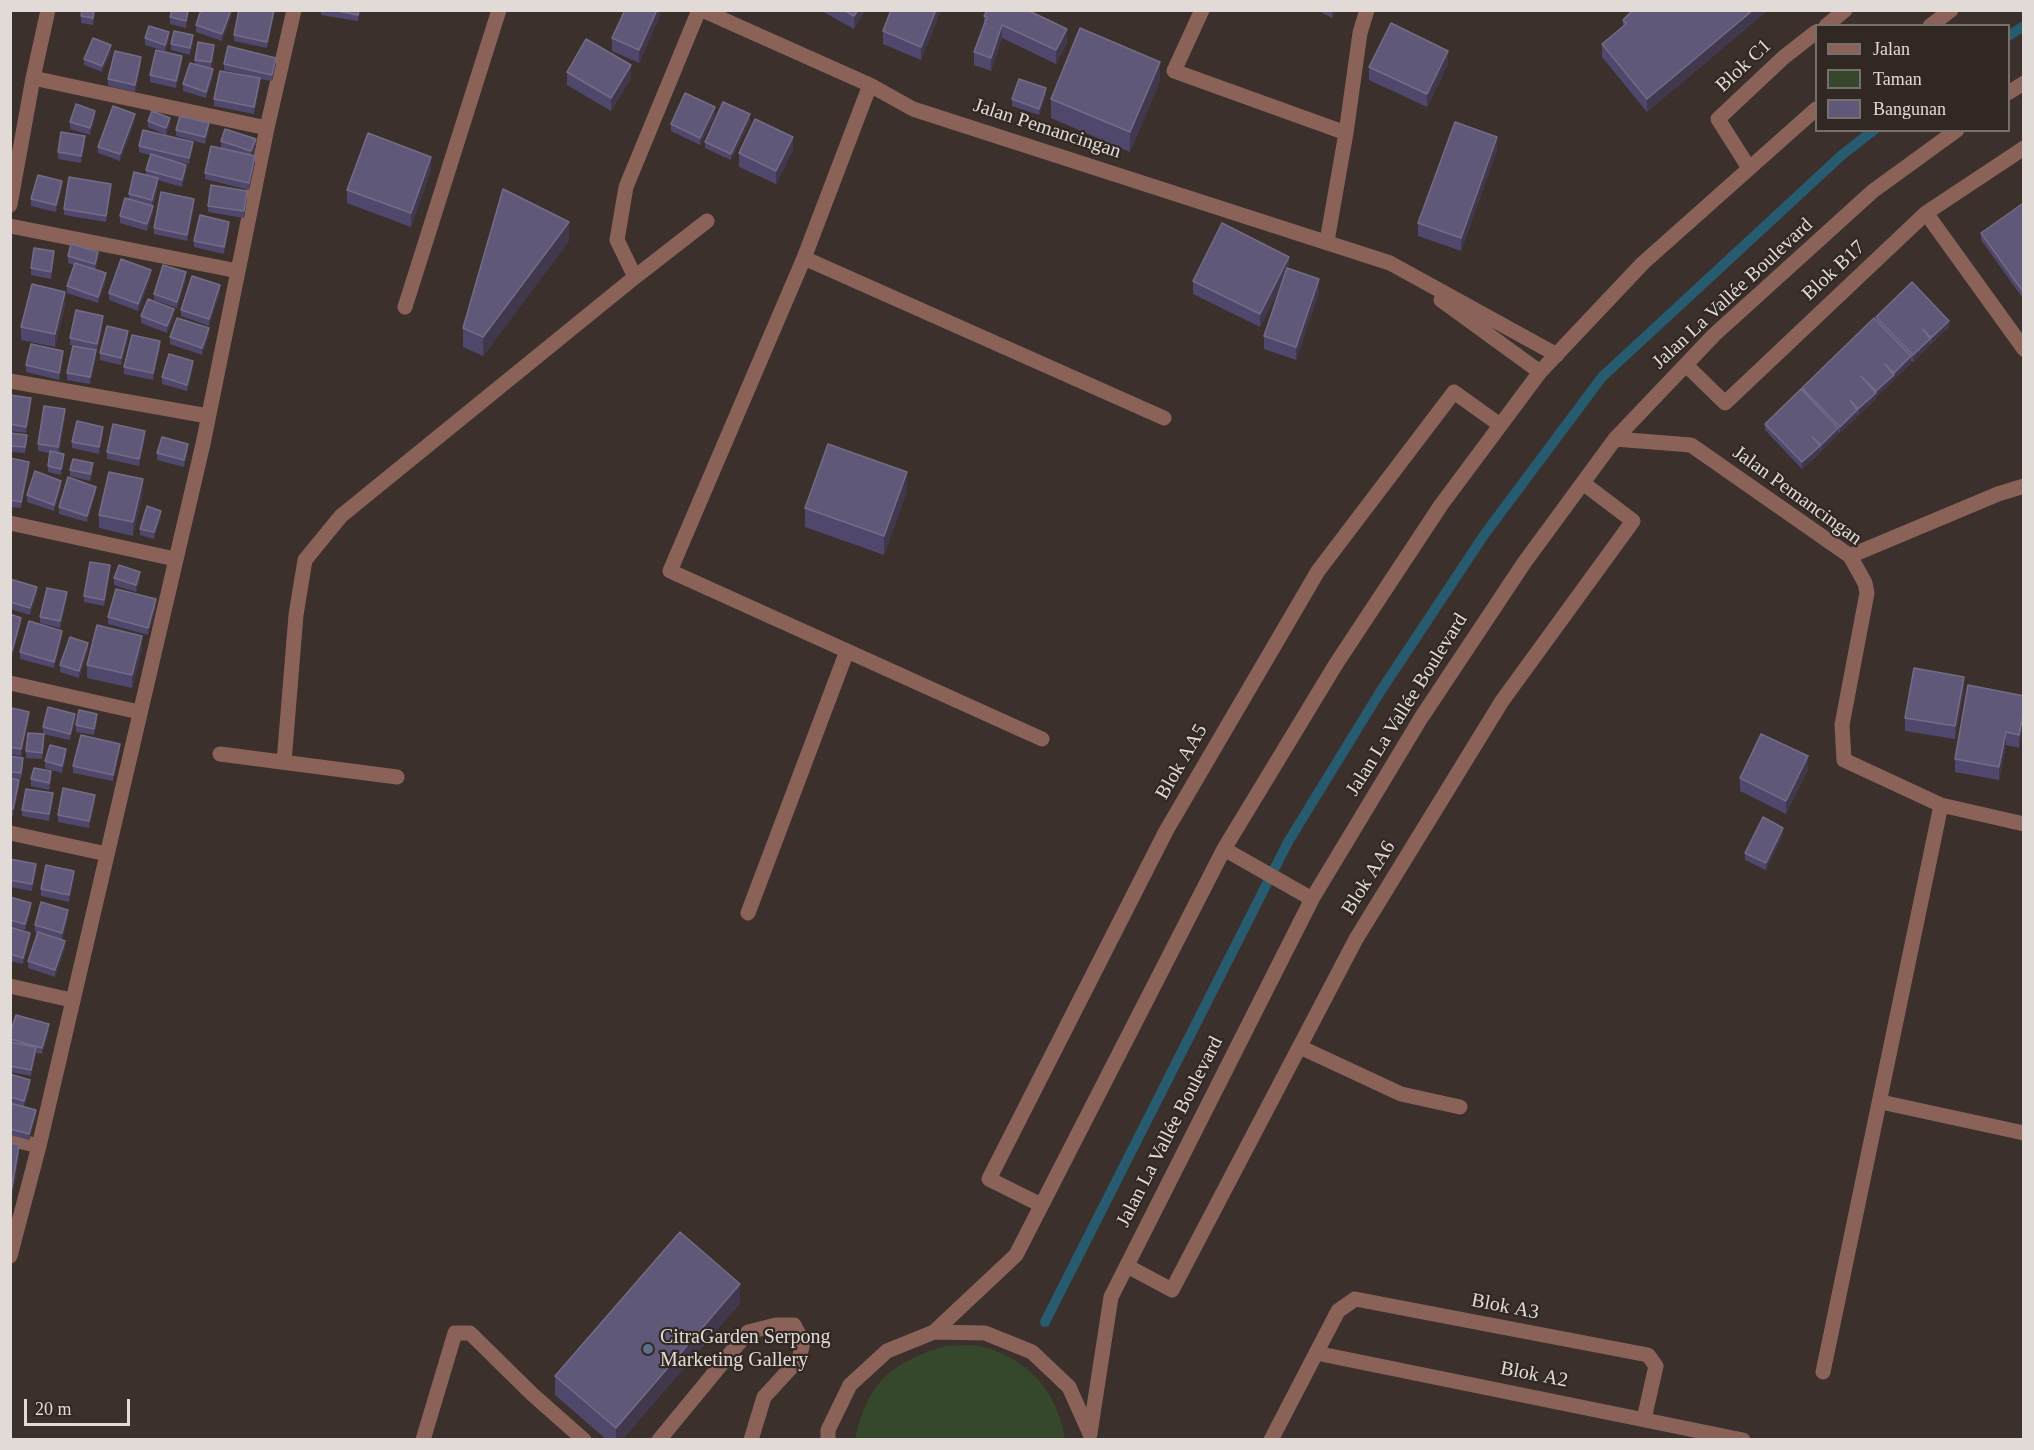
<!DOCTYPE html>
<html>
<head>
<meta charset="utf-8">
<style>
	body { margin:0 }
	#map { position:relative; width:2034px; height:1450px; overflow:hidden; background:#3b302c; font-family:"Times New Roman",serif }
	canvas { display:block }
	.frame { position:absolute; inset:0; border:12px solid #e1dad7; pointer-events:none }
	.legend { position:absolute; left:1815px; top:24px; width:195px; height:108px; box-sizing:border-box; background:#312723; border:2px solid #776f6b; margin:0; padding:8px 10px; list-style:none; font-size:18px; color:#e1dad7 }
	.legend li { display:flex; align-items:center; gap:12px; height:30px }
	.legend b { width:30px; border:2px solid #776f6b }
	.scale { position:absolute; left:24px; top:1399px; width:106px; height:27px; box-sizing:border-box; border:3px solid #e1dad7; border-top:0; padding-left:8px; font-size:18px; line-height:21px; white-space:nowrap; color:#e1dad7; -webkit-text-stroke:4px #312723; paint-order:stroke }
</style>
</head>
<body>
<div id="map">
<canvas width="2034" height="1450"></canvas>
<div class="frame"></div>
<ul class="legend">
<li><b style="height:8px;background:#8b6257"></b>Jalan</li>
<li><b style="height:16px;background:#35482b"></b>Taman</li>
<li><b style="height:16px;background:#605878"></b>Bangunan</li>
</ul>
<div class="scale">20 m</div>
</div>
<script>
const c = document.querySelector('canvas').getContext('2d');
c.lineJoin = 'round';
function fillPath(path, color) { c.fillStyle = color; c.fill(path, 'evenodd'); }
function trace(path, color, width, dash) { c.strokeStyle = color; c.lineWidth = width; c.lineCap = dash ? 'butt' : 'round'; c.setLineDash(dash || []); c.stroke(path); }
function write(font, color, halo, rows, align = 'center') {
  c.font = font + ' "Times New Roman",serif'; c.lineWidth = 4.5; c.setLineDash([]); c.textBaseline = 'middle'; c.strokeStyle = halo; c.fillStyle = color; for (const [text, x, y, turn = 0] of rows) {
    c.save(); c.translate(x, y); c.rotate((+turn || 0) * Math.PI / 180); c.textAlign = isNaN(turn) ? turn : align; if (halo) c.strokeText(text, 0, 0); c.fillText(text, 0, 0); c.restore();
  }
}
fillPath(new Path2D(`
	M945,1346c12,0 26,-2 38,1 46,12 75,46 82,92h-210c14,-58 34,-75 90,-93z`), '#35482b');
trace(new Path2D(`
	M2008,36l16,-10
	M1045,1322l243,-480 92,-150 104,-157 118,-158 241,-223 31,-24`), '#265b70', 10);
trace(new Path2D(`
	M702,10l168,75 43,24 477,154 167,92
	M1202,10l-28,61 172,62
	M1826,26l19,-16
	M1930,26l21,-16
	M33,78l234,50
	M870,85l-66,173 -134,313 372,168
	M2008,93l16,-10
	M1749,168l-31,-49 66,-62 32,-25
	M10,205l23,-127 15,-68
	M1926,213l98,136
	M10,226l228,45
	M1327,241l19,-108 14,-100 7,-23
	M804,258l360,160
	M635,277l72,-56
	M1441,300l99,72
	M405,307l94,-297
	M1686,365l39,38 201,-190 98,-65
	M10,381l198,35
	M1615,439l76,6 159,111 15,27 2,10 -25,132 2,35 97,45 83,19
	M10,523l165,36
	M1850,556l148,-62 26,-8
	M10,683l129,29
	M220,754l177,23
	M284,762l12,-147 9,-55 36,-44 294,-239 -18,-37 9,-53 73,-177
	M10,833l97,21
	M1224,849l88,50
	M748,913l99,-262
	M10,986l61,14
	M1300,1047l101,47 59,13
	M1881,1102l143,31
	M10,1139l29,7
	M1041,1205l-52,-26 177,-348 152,-260 136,-179 46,33
	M10,1256l29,-110 164,-702 64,-316 27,-118
	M1127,1266l45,24 184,-351 146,-238 131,-180 -50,-38
	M934,1332l82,-77 208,-406 112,-185 105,-159 99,-133 103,-109 173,-154
	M1316,1353l427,87
	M1823,1372l118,-567
	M1090,1433l21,-136 201,-398 109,-181 103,-155 91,-124 99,-104 159,-144 84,-61
	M423,1440l32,-107h15l62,61 52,46
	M659,1440l89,-108 28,-7h18l9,17 -4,17 -35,38 -13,43
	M828,1440v-10l22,-45 37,-34 47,-19 51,1 47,19 37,35 21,47
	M1271,1440l67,-129 17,-12 293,56 8,11 -12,53`), '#8b6257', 15);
fillPath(new Path2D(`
	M95,10l-2,15 -12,-2v-7z
	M189,10l-3,18 -16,-4v-7z
	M233,10l-11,31 -26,-9v-7z
	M239,10h36l-8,38 -33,-7v-6z
	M321,10h39l-2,11 -37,-6z
	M660,10v5l-21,48 -27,-12v-13z
	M820,10h45l-11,19z
	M941,10l-20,50 -38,-16v-13z
	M1317,10h19l-4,8z
	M1633,10h135l-121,102 -45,-55v-13l21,-17v-7z
	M984,16l83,26 -11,22 -54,-26 -11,33 -17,-6v-13l10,-27z
	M145,38l24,1 -4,12 -20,-6z
	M193,42l-3,13 -19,-5v-6z
	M111,52l-9,20 -18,-7v-6z
	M214,52l-3,17 2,7 -7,22 -23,-7v-7l12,-20v-4z
	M182,63l-6,25 -26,-6v-7z
	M141,64l-6,28 -27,-6v-7z
	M224,64h52l-4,17 -12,-2v6l-6,29 -40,-8v-7l32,-24 -22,-5z
	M1448,64l-21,43 -58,-27v-13z
	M567,72l64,6 -20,33 -44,-26z
	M1160,81l-30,71 -79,-34v-19z
	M1046,95l-7,20 -27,-9v-7z
	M715,114l-15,31 -29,-14v-7z
	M95,117l-5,18 -20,-6v-7z
	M135,120l-15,41 -22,-8v-6z
	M148,121l22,4 -4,10 -18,-8z
	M750,121l-19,39 -26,-12v-6z
	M176,130h33l-4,14 -29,-8z
	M221,141l35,5 -4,10 3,7 -6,27 -44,-11v-6l16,-25z
	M85,143l-4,20 -23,-4v-7z
	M139,146l54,2 -4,16 -23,-5 20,13 -4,15 -24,-7v5l-5,21v7l-6,18 -27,-8v-7l9,-17v-5l17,-18v-6l4,-15 -11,-3z
	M793,150l-17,34 -37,-17v-14z
	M1497,150l-36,101 -43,-15v-13z
	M431,170l-20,57 -64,-24v-13z
	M62,187l-6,25 -25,-6v-7z
	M111,191l-5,31 -42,-7v-6z
	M247,198l-3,20 -36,-6v-6z
	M2023,203l1,97 -43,-60v-7l42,-27z
	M194,206l-7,35 -33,-7v-6z
	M229,229l-5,25 -30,-7v-6z
	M569,241l-86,115 -20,-9v-19z
	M68,256l30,3 -3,11 11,10 -8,23 -31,-10v-7l7,-21 -6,-2z
	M54,258l-3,21 -20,-4v-7z
	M1289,268l30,24 -23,68 -32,-11v-13l16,-49 -20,40 -67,-33v-13z
	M151,277l-13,34 -29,-11v-7z
	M186,279l-9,29 -23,-8v-6z
	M220,292l-11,34 -28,-10v-6z
	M65,305l-10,42 -34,-7v-13z
	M141,316h33l-7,17 -26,-10z
	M1876,317l73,10 -18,17h-1v1l-17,17 -2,-1v2l-35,34v2l-18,17 -1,-1v2l-17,16 -2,-1v2l-17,17h-1v2l-18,16 -37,-39v-6l37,-34v-2l74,-69z
	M103,323l-6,28 -1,-1v7l-6,27 -23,-4v-7l22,-24 -19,-4v-7z
	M209,335l-7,20 -32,-11v-7z
	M128,338l-7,27 -21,-5v-7z
	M160,348l-7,32 -29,-6v-7z
	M63,358l-4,22 -33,-8v-7z
	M193,368l-6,23 -25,-7v-7z
	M10,395l21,10 -5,28 -16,-2z
	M65,416l-6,37 5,7 -3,15 -13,-3v-6l2,-13 -12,-2v-7z
	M10,433l17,8 -2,12 -15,-1z
	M103,433l-4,21 -27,-6v-6z
	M145,438l-6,28 -32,-7v-7z
	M188,450l-4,17 -27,-7v-7z
	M10,458l19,11 -8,39 -11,-1z
	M70,470h23l-3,11 -20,-5z
	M61,487l-7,24 -27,-9v-7z
	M907,491l-23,64 -79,-28v-19z
	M143,492l-10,44 -34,-8v-13z
	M96,493l-9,29 -28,-8v-7z
	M161,517l-7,22 -14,-4v-6z
	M110,572l-6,34 -20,-4v-6z
	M114,578l26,1 -4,13 -22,-7z
	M10,579l27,15 -7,21 -20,-6z
	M67,599l-7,29 -20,-5v-6z
	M156,606l-8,29 -40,-11v-7z
	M62,637l-8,31 -34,-9v-7z
	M142,649l-10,39 -45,-10v-13z
	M88,650l-9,28 -19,-6v-7z
	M1964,690l-9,49 -50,-8v-13z
	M2024,696l-5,52 -13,-3 -7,35 -44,-8v-13z
	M10,716l19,2 -8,38 -11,-2z
	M75,720l-5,20 -27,-6v-7z
	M97,721l-3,14 -18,-3v-7z
	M44,741l-2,18 -16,-1v-7z
	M120,750l-7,31 -40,-8v-7z
	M10,756l13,9 -2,14 -11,-1z
	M66,756l-4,17 -17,-5v-7z
	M1808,769l-22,45 -46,-23v-13z
	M10,778l9,9 -6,29 -3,-1z
	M51,778l-2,12 -18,-4v-7z
	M53,800l-4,21 -27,-5v-6z
	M95,801l-6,27 -31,-6v-7z
	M1783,834l-17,36 -21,-10v-7z
	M10,859l26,11 -4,21 -22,-4z
	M74,878l-5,24 -28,-6v-7z
	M10,897l21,12 -6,21 -15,-4z
	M68,917l-6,23 3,8 -10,29 -27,-9v-7l9,-28 -2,-1v-7z
	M10,927l20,12 -7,25 -13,-3z
	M49,1031l-7,23 -6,-1 -5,23 -21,-4v-38z
	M10,1074l20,13 -6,19 12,10 -7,24 -19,-5z
	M740,1303l-118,137h-15l-52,-45v-19z`), '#50486c');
fillPath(new Path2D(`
	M188,10h1v3l-3,15v-7z
	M231,10h2l-11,31v-7z
	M274,10h1l-8,38v-6z
	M657,10h3v5l-21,48v-13z
	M858,10h7l-11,19v-13z
	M936,10h5l-20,50v-13z
	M1332,10h4l-4,8z
	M1753,10h15l-121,102v-13z
	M1002,25v13l-11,33v-13z
	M1067,29v13l-11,22v-14z
	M169,32v7l-4,12v-6z
	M193,35v7l-3,13v-7z
	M111,45v7l-9,20v-6z
	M214,45v7l-3,17v-7z
	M1448,51v13l-21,43v-13z
	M182,56v7l-6,25v-7z
	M141,57v7l-6,28v-7z
	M276,58v6l-4,17v-6z
	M1160,62v19l-30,71v-20z
	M631,65v13l-20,33v-13z
	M213,69v7l-7,22v-6z
	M260,78v7l-6,29v-7z
	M1046,88v7l-7,20v-6z
	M715,107v7l-15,31v-7z
	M95,111v6l-5,18v-7z
	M135,114v6l-15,41v-7z
	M750,114v7l-19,39v-6z
	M170,118v7l-4,10v-7z
	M209,123v7l-4,14v-7z
	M85,136v7l-4,20v-7z
	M793,137v13l-17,34v-13z
	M1497,137v13l-36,101v-13z
	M256,139v7l-5,12v-7z
	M193,142v6l-4,16v-6z
	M255,156v7l-6,27v-7z
	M431,157v13l-20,57v-14z
	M186,165v7l-4,15v-7z
	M158,178v7l-6,22v-7z
	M62,181v6l-6,25v-7z
	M111,184v7l-5,31v-6z
	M247,191v7l-3,20v-7z
	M194,199v7l-7,35v-6z
	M153,206v7l-6,18v-7z
	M229,222v7l-5,25v-7z
	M569,222v19l-86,115v-19z
	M54,251v7l-3,21v-7z
	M98,252v7l-3,12v-7z
	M1289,257v13l-29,57v-13z
	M151,270v7l-13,34v-7z
	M186,272v7l-9,29v-6z
	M106,273v7l-8,23v-6z
	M1319,279v13l-23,68v-13z
	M220,285v7l-11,34v-7z
	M65,292v13l-10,42v-13z
	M174,309v7l-7,17v-7z
	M103,316v7l-6,28v-7z
	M1949,321v6l-18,17v-6z
	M209,328v7l-7,20v-7z
	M128,331v7l-7,27v-7z
	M1930,339v6l-17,17v-7z
	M160,341v7l-7,32v-7z
	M96,350v7l-6,27v-7z
	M63,351v7l-4,22v-7z
	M1911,356v7l-17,17v-7z
	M193,361v7l-6,23v-6z
	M1894,375v6l-18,17v-7z
	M1876,393v6l-18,17v-7z
	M31,398v7l-5,28v-6z
	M65,409v7l-7,38v-7z
	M1857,410v7l-17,16v-6z
	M103,427v6l-4,21v-7z
	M1838,428v6l-17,17v-6z
	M145,431v7l-6,28v-7z
	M188,444v6l-4,17v-7z
	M1820,446v7l-18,16v-7z
	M64,454v6l-3,15v-6z
	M29,462v7l-8,39v-6z
	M907,472v19l-23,64v-19z
	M143,479v13l-10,44v-14z
	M61,481v6l-7,24v-6z
	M96,487v6l-9,29v-6z
	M161,511v6l-7,22v-7z
	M110,565v7l-6,34v-6z
	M140,572v7l-4,13v-7z
	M37,587v7l-7,21v-7z
	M67,592v7l-7,29v-7z
	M156,599v7l-8,29v-7z
	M21,618v6l-9,34v-7z
	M62,631v6l-8,31v-6z
	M142,636v13l-10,39v-13z
	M88,643v7l-9,28v-7z
	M1964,677v13l-9,49v-13z
	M2024,710v14l-5,24v-13z
	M29,712v6l-8,38v-7z
	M75,714v6l-5,20v-6z
	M97,714v7l-3,14v-6z
	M2006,732v13l-7,35v-13z
	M120,744v6l-7,31v-6z
	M66,749v7l-4,17v-7z
	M1808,756v13l-22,45v-13z
	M19,780v7l-6,29v-7z
	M53,793v7l-4,21v-7z
	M95,795v6l-6,27v-7z
	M1783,828v6l-17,36v-7z
	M36,864v6l-4,21v-7z
	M74,871v7l-5,24v-7z
	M31,903v6l-6,21v-6z
	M68,910v7l-6,23v-7z
	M30,933v6l-7,25v-6z
	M65,941v7l-10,29v-7z
	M49,1024v7l-7,23v-6z
	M36,1047v7l-5,22v-6z
	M30,1080v7l-6,21v-7z
	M36,1110v6l-7,24v-6z
	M19,1145v13l-9,54v-13z
	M740,1284v19l-118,137h-6v-12z`), '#41384e');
const building = new Path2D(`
	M82,10h12l-1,8 -12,-2z
	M172,10h16l-2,11 -16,-4z
	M201,10h30l-9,24 -26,-9z
	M239,10h35l-7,32 -33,-7z
	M333,10h26l-1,5z
	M625,10h32l-18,40 -27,-12z
	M844,10h14l-4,6z
	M891,10h45l-15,37 -38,-16z
	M987,10h40l40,19 -11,21 -54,-25 -11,33 -17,-6 13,-35 -3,-1z
	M1633,10h120l-106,89 -45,-55 24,-20 -3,-4z
	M1391,23l57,28 -21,43 -58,-27z
	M149,26l20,6 -4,13 -20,-7z
	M1080,28l80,34 -30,70 -79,-33z
	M174,31l19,4 -3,13 -19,-4z
	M93,38l18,7 -9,21 -18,-7z
	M586,39l45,26 -20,33 -44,-26z
	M198,42l16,3 -3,17 -16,-2z
	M228,46l48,12 -4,17 -48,-11z
	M156,50l26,6 -6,25 -26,-6z
	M115,51l26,6 -6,28 -27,-6z
	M190,63l23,6 -7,23 -23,-8z
	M220,71l40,7 -6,29 -40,-8z
	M1019,79l27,9 -7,21 -27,-10z
	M685,93l30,14 -15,31 -29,-14z
	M723,102l27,12 -19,40 -26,-12z
	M76,104l19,7 -5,17 -20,-6z
	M113,106l22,8 -15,40 -22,-7z
	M152,111l18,7 -4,10 -18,-7z
	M180,116l29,7 -4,14 -29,-7z
	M755,119l38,18 -17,34 -37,-18z
	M1455,122l42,15 -36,101 -43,-15z
	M225,129l31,10 -5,12 -30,-10z
	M143,130l50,12 -4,16 -50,-12z
	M61,132l24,4 -4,20 -23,-4z
	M368,133l63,24 -20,56 -64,-23z
	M211,146l44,10 -6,27 -44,-10z
	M151,154l35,11 -4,15 -36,-10z
	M134,172l24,6 -6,22 -23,-6z
	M38,175l24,6 -6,24 -25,-6z
	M69,177l42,7 -5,32 -42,-7z
	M211,185l36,6 -3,20 -36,-5z
	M503,189l66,33 -86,115 -20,-9z
	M161,192l33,7 -7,36 -33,-7z
	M125,198l28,8 -6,18 -27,-8z
	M2022,204l2,2v87l-43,-60z
	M200,215l29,7 -5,25 -30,-6z
	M1222,223l67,34 -29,57 -67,-33z
	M71,244l27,8 -3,12 -27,-8z
	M34,248l20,3 -3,21 -20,-4z
	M121,259l30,11 -13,34 -29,-11z
	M75,263l31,10 -8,24 -31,-11z
	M163,265l23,7 -9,30 -23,-8z
	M1287,268l32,11 -23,68 -32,-11z
	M192,276l28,9 -11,34 -28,-9z
	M1912,282l37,39 -18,17 -8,-9 7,10 -17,16 -37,-38z
	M32,284l33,8 -10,42 -34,-7z
	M148,299l26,10 -7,17 -26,-10z
	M76,310l27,6 -6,28 -27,-6z
	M177,318l32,10 -7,20 -32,-11z
	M1874,318l37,38 -17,17 -9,-9 9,11 -18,16 -15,-15 15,17 -18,16 -8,-9 7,10 -17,17 -38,-39z
	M107,326l21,5 -7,27 -21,-5z
	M132,335l28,6 -7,32 -29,-6z
	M31,344l32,7 -4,22 -33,-8z
	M73,346l23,4 -6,27 -23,-4z
	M169,354l24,7 -6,24 -25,-8z
	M1801,389l37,39 -17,17 -9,-8 8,9 -18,16 -37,-38z
	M10,395l21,3 -5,29 -16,-3z
	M44,406l21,3 -7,38 -20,-3z
	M77,421l26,6 -4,20 -27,-5z
	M113,424l32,7 -6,28 -32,-7z
	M10,433l17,2 -2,12 -15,-1z
	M162,437l26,7 -4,16 -27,-7z
	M828,444l79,28 -23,64 -79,-28z
	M50,451l14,3 -3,15 -13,-3z
	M10,458l19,4 -8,40 -11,-2z
	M73,459l20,4 -3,11 -20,-4z
	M35,471l26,10 -7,24 -27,-10z
	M109,472l34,7 -10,43 -34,-7z
	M68,477l28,10 -9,29 -28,-9z
	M147,506l14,5 -7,21 -14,-3z
	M90,562l20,3 -6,35 -20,-4z
	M119,565l21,7 -4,13 -22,-7z
	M10,579l27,8 -7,21 -20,-6z
	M47,588l20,4 -7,29 -20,-4z
	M116,589l40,10 -8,29 -40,-11z
	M10,614l11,4 -9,33h-2z
	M29,621l33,10 -8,31 -34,-10z
	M97,625l45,11 -10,39 -45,-10z
	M70,637l18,6 -9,28 -19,-6z
	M1914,668l50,9 -9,49 -50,-8z
	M1968,685l56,11v14l-5,25 -13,-3 -7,35 -44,-8z
	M48,707l27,7 -5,20 -27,-7z
	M12,708l17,4 -8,37 -11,-2v-31z
	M79,710l18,4 -3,15 -18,-4z
	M28,733l16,1 -2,19 -16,-2z
	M1761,734l47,22 -22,45 -46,-23z
	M81,735l39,9 -7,31 -40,-9z
	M50,745l16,4 -4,17 -17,-5z
	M10,756l13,2 -2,15 -11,-1z
	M34,768l17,3 -2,12 -18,-4z
	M10,778l9,2 -6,29h-3z
	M63,788l32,7 -6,26 -31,-6z
	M26,789l27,4 -4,21 -27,-4z
	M1763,817l20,11 -17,35 -21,-10z
	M10,859l26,5 -4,20 -22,-4z
	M46,865l28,6 -5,24 -28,-6z
	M10,897l21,6 -6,21 -15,-4z
	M41,902l27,8 -6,23 -27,-8z
	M10,927l20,6 -7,25 -13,-4z
	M38,932l27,9 -10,29 -27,-9z
	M16,1015l33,9 -7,24 -32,-9v-5z
	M10,1042l26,5 -5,23 -21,-4z
	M10,1074l20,6 -6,21 -14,-4z
	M10,1103l26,7 -7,24 -19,-5z
	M10,1143l9,2 -9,54z
	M680,1232l60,52 -124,144 -61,-52z`);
fillPath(building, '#605878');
trace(building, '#746c86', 1.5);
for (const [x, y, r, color] of [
	[648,1349,6,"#5c6f8a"]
]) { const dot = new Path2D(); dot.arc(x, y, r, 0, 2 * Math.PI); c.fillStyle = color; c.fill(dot); trace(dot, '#312723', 2); }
write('20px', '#e1dad7', '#312723', [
	["Blok C1",1744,66,-43],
	["Jalan Pemancingan",1047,129,18],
	["Blok B17",1834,271,-43],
	["Jalan La Vallée Boulevard",1733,294,-43],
	["Jalan Pemancingan",1797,496,36],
	["Jalan La Vallée Boulevard",1407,705,-58],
	["Blok AA5",1182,762,-60],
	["Blok AA6",1369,878,-58],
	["Jalan La Vallée Boulevard",1170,1132,-63],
	["Blok A3",1505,1307,11],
	["Blok A2",1534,1375,11]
]);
write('20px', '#e1dad7', '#312723', [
	["CitraGarden Serpong",660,1338],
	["Marketing Gallery",660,1361]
], 'left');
</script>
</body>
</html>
